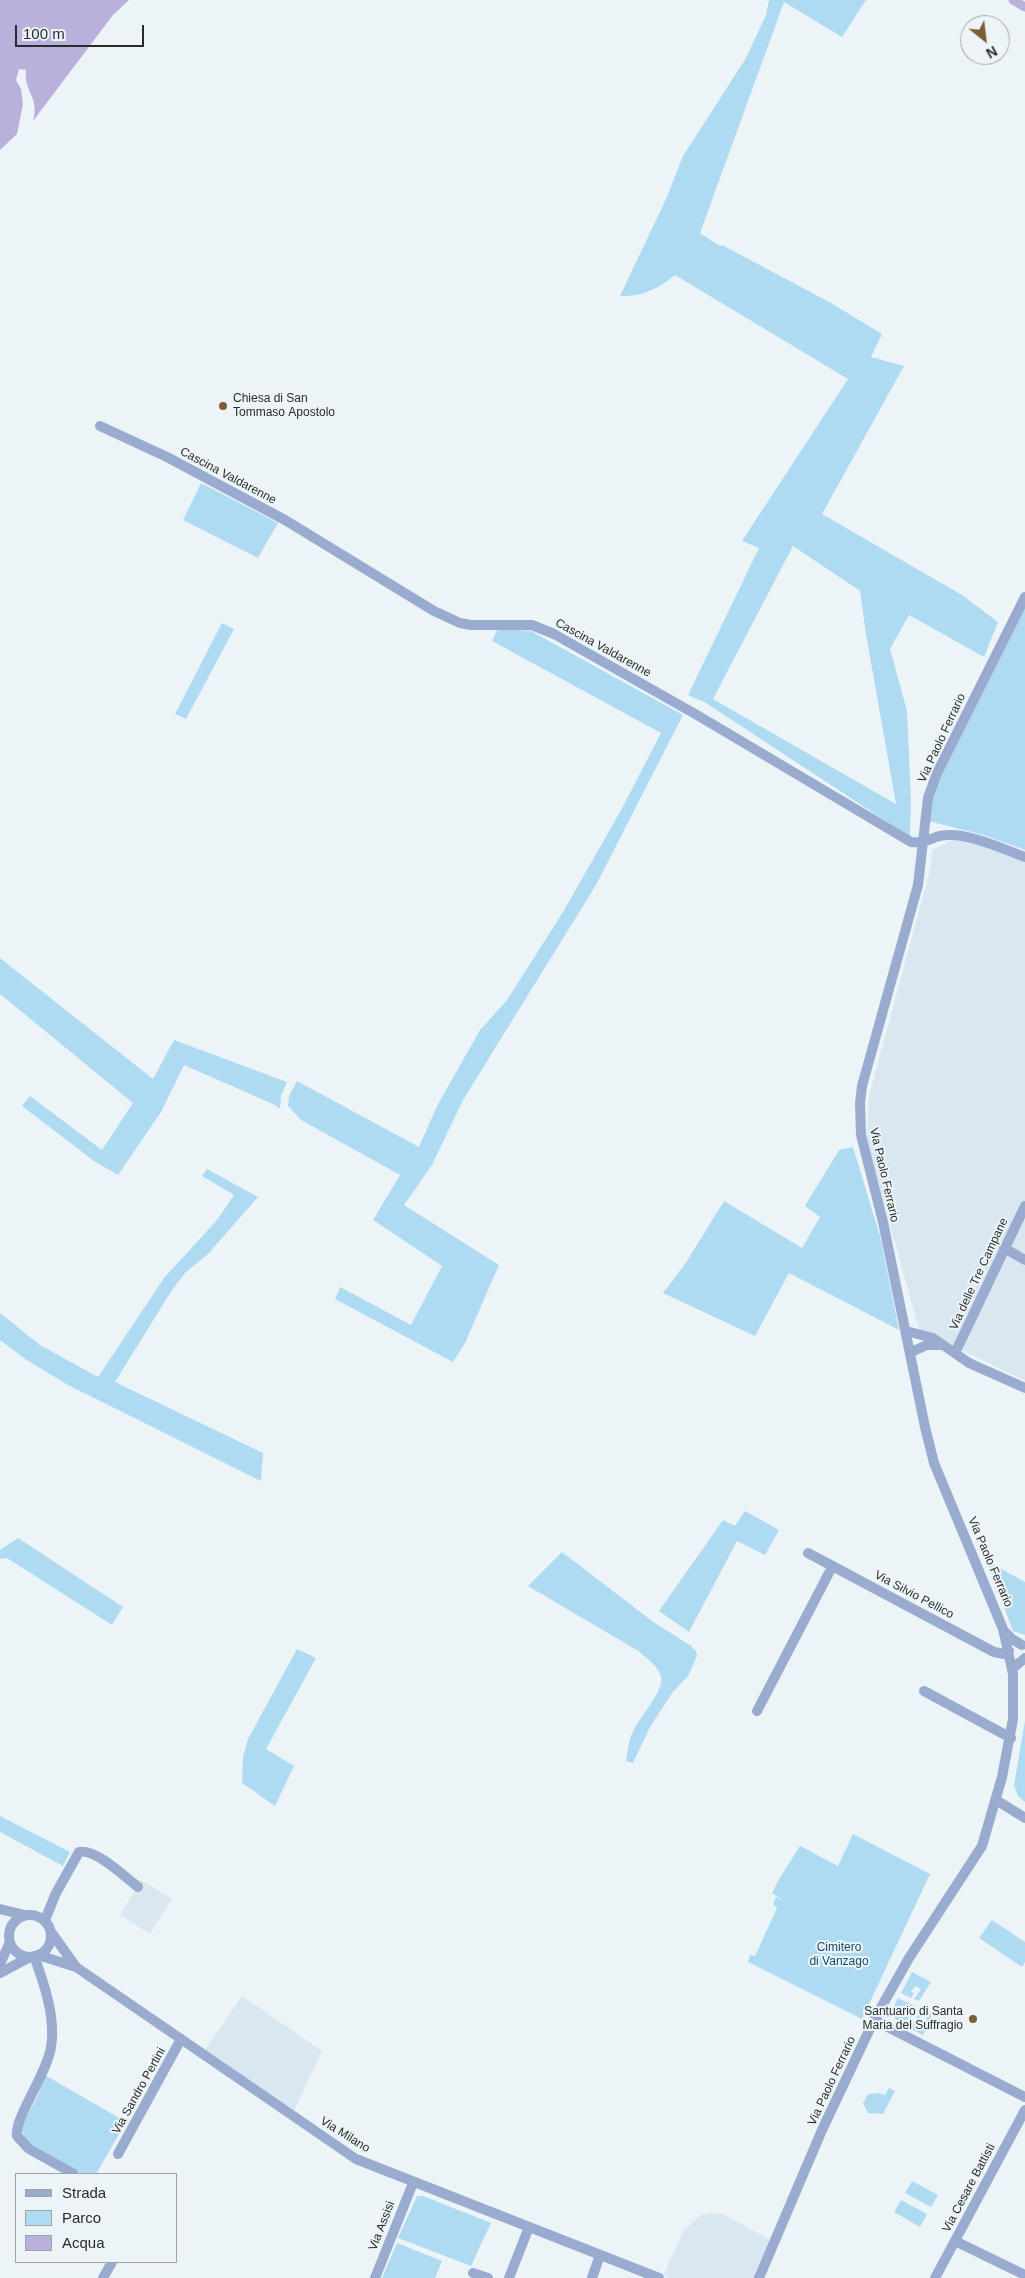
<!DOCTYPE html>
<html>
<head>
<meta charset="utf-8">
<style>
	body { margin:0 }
	#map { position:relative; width:1025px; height:2278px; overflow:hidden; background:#edf4f8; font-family:Arial,sans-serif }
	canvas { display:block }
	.legend { position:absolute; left:15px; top:2173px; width:162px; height:90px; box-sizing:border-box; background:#edf4f8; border:1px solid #9fa4a7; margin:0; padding:6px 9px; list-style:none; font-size:15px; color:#292c2d }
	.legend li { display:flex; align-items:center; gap:10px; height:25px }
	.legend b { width:25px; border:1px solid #9fa4a7 }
	.north { position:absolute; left:960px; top:15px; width:50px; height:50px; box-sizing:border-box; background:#edf4f8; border:1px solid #9fa4a7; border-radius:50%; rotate:151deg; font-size:14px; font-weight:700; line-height:20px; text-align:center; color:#292c2d }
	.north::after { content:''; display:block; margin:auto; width:18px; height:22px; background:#7b5e32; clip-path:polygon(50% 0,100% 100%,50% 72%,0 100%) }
	.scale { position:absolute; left:15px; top:25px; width:129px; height:22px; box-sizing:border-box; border:2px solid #292c2d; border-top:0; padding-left:6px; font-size:15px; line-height:18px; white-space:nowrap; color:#292c2d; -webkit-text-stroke:4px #edf4f8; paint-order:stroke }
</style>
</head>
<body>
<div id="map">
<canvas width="1025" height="2278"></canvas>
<ul class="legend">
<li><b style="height:6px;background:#99accf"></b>Strada</li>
<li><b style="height:14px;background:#afdbf2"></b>Parco</li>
<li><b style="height:14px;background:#b9b1dc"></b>Acqua</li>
</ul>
<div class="north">N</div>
<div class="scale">100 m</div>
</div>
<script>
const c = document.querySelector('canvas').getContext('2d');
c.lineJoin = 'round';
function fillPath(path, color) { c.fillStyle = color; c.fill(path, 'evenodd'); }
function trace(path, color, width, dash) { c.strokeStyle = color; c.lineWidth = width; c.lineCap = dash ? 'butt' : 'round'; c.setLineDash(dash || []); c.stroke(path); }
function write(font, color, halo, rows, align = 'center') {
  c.font = font + ' Arial,sans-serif'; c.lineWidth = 4; c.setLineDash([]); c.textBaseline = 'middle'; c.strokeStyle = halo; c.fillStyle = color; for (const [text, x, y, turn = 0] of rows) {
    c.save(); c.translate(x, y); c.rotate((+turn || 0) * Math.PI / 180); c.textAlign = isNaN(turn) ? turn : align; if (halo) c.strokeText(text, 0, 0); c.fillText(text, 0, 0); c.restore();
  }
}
fillPath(new Path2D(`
	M956,838l26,6 43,17v520l-106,-52 -52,-187 2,-46 61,-226 2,-20z
	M141,1880l31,19 -22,35 -30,-19z
	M242,1996l80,55 -29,62 -89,-62z
	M712,2213l11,1 47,26 -16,38h-85l-6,-2 21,-46 17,-15z`), '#d9e8f0');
fillPath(new Path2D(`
	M769,0h97l-24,37 -58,-35 -84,231 20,13 2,-1 109,58 51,31 -11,23 33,9 -82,148 140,81 36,27 -14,35 -75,-42 -19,34 17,62 4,89 -1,37 -204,-134 -18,-8 71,-147 -17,-7 106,-162 -173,-104c-16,14 -35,22 -55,21l46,-97 17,-43 63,-98 20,-43zM793,546l67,45 6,43 30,170 -183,-105z
	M201,483l77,40 -20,35 -75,-38z
	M1025,598v252l-41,-15 -60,-15 3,-21z
	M222,623l12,6 -48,90 -11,-5z
	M498,628l33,3 152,84 -87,170 -133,215 -31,65 -28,40 95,60 -34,78 -12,19 -118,-63 5,-12 71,38 31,-59 -69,-46 27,-45 -99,-55 -13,-14 1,-10 8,-15 122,66 19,-43 42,-74 27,-30 56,-88 57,-100 41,-79 -169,-92z
	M0,958l153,121 21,-39 113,42 -6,14 -1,13 -5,-4 -91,-40 -23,47 -43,63 -24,-14 -72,-55 8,-10 72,54 31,-47 -133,-109z
	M853,1147l27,89 19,94 -110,-57 -34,63 -92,-43 22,-29 39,-63 78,47 18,-31 -15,-11 34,-56z
	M207,1169l51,28 -50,57 -23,19 -15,20 -55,89 148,71 -2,28 -193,-96 -43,-26 -25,-19v-27l40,32 58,32 66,-99 53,-58 17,-25 -32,-19z
	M745,1511l34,19 -14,25 -28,-14 -48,91 -30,-21 64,-91 12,6z
	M18,1538l105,69 -11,18 -105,-67 -7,1v-9z
	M562,1552l90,69 39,25 5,5 1,5 -9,20 -16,17 -22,34 -17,36 -7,-2c2,-9 2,-19 6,-27 6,-16 33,-43 29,-58 -3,-10 -14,-17 -21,-24l-112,-66z
	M987,1561l38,21v53l-12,-4z
	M297,1649l19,9 -50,91 28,17 -19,40 -33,-23 1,-26 5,-18z
	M1025,1721v81l-7,-6 -4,-11z
	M0,1816l70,36 -7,14 -63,-34z
	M853,1834l77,40 -68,145 -114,-57 2,-7 5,1 22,-48 -4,-4 3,-7 8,4 -12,-8 7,-14 21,-33 38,20z
	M992,1920l33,22v20l-3,5 -43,-29z
	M912,1972l19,10 -12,19 -5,-2 7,-10 -6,-3 -4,6 3,1 -3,5 -10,-5z
	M898,1998l18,9 -4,5 -10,-7 -3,7 11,3 -6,11c-13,-8 -13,-16 -6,-28z
	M921,2009l4,2 -2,4 -2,-1 -3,7 7,3 3,-11 4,2 -9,20 -12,-6z
	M45,2075l81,47 -30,52h-13l-51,-28 -7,-6 -4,-13 17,-32z
	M889,2088l6,3 -12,23 -15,-1 -5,-10 5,-9 11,-1 6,2z
	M912,2181l26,14 -7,12 -26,-14z
	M417,2196h6l68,27 -20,43 -73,-28z
	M901,2200l26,14 -7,13 -26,-15z
	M397,2243l45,18 -7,17h-53z`), '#afdbf2');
fillPath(new Path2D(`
	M0,0h129l-16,15 -80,106c7,-24 -10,-30 -7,-51l-7,-1 -3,11 5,9 2,15 -6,30 -17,16z`), '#b9b1dc');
trace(new Path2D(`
	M1013,0l12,7`), '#b9b1dc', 9);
trace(new Path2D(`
	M100,426l67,31 118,63 149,91 26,12 11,2h61l22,9 143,81 214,127c19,2 21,-7 37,-7 24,-1 55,14 77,22
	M1004,1248l21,12
	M906,1331l27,7 36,25 56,25
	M911,1352l16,-7h16
	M955,1353l70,-147
	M808,1553l186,99 10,2 5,-3
	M1005,1632l7,7 10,6
	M1012,1669l13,-11
	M924,1691l87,47
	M757,1711l75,-144
	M996,1800l29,18
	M0,1909l25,6
	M9 1936a21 21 0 1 1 42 0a21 21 0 1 1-42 0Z
	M45,1920l11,-27 23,-41c16,-4 46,25 59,35
	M51,1932l25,35 280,192 303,119
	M38,1955l38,12
	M34,1956c10,27 22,62 17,91 -3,25 -37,71 -34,89l12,13 45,25
	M0,1964l10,-22
	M0,1973l30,-16
	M874,2020l151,77
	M118,2154l63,-115
	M955,2241l70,34
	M473,2273l15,5
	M103,2278l9,-16
	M375,2278l38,-95
	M509,2278l20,-51
	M592,2278l8,-23
	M759,2278l63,-148 52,-110 35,-62 73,-112 20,-69 11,-58v-45l-10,-45 -69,-166 -9,-36 -42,-205 -22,-87 -1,-32 2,-17 56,-201 10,-87 9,-25 88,-176
	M935,2278l90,-168`), '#99accf', 10);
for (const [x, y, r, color] of [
	[223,406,5,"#7b5e32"],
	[973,2019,5,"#7b5e32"]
]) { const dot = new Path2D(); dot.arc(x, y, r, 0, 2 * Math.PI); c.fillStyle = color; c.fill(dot); trace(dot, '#edf4f8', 2); }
write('12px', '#292c2d', '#edf4f8', [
	["Chiesa di San",233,399],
	["Tommaso Apostolo",233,413],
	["Santuario di Santa",963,2012,"right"],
	["Maria del Suffragio",963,2026,"right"]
], 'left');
write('12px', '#292c2d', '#edf4f8', [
	["Cascina Valdarenne",228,476,28],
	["Cascina Valdarenne",603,648,29],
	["Via Paolo Ferrario",942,738,-65],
	["Via Paolo Ferrario",884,1175,77],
	["Via delle Tre Campane",979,1274,-65],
	["Via Paolo Ferrario",990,1562,67],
	["Via Silvio Pellico",914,1595,28],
	["Via Paolo Ferrario",832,2081,-65],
	["Via Sandro Pertini",139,2091,-61],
	["Via Milano",345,2135,32],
	["Via Cesare Battisti",969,2188,-62],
	["Via Assisi",382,2226,-69]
]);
write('12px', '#104e68', '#edf4f8', [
	["Cimitero",839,1948],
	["di Vanzago",839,1962]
]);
</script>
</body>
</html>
